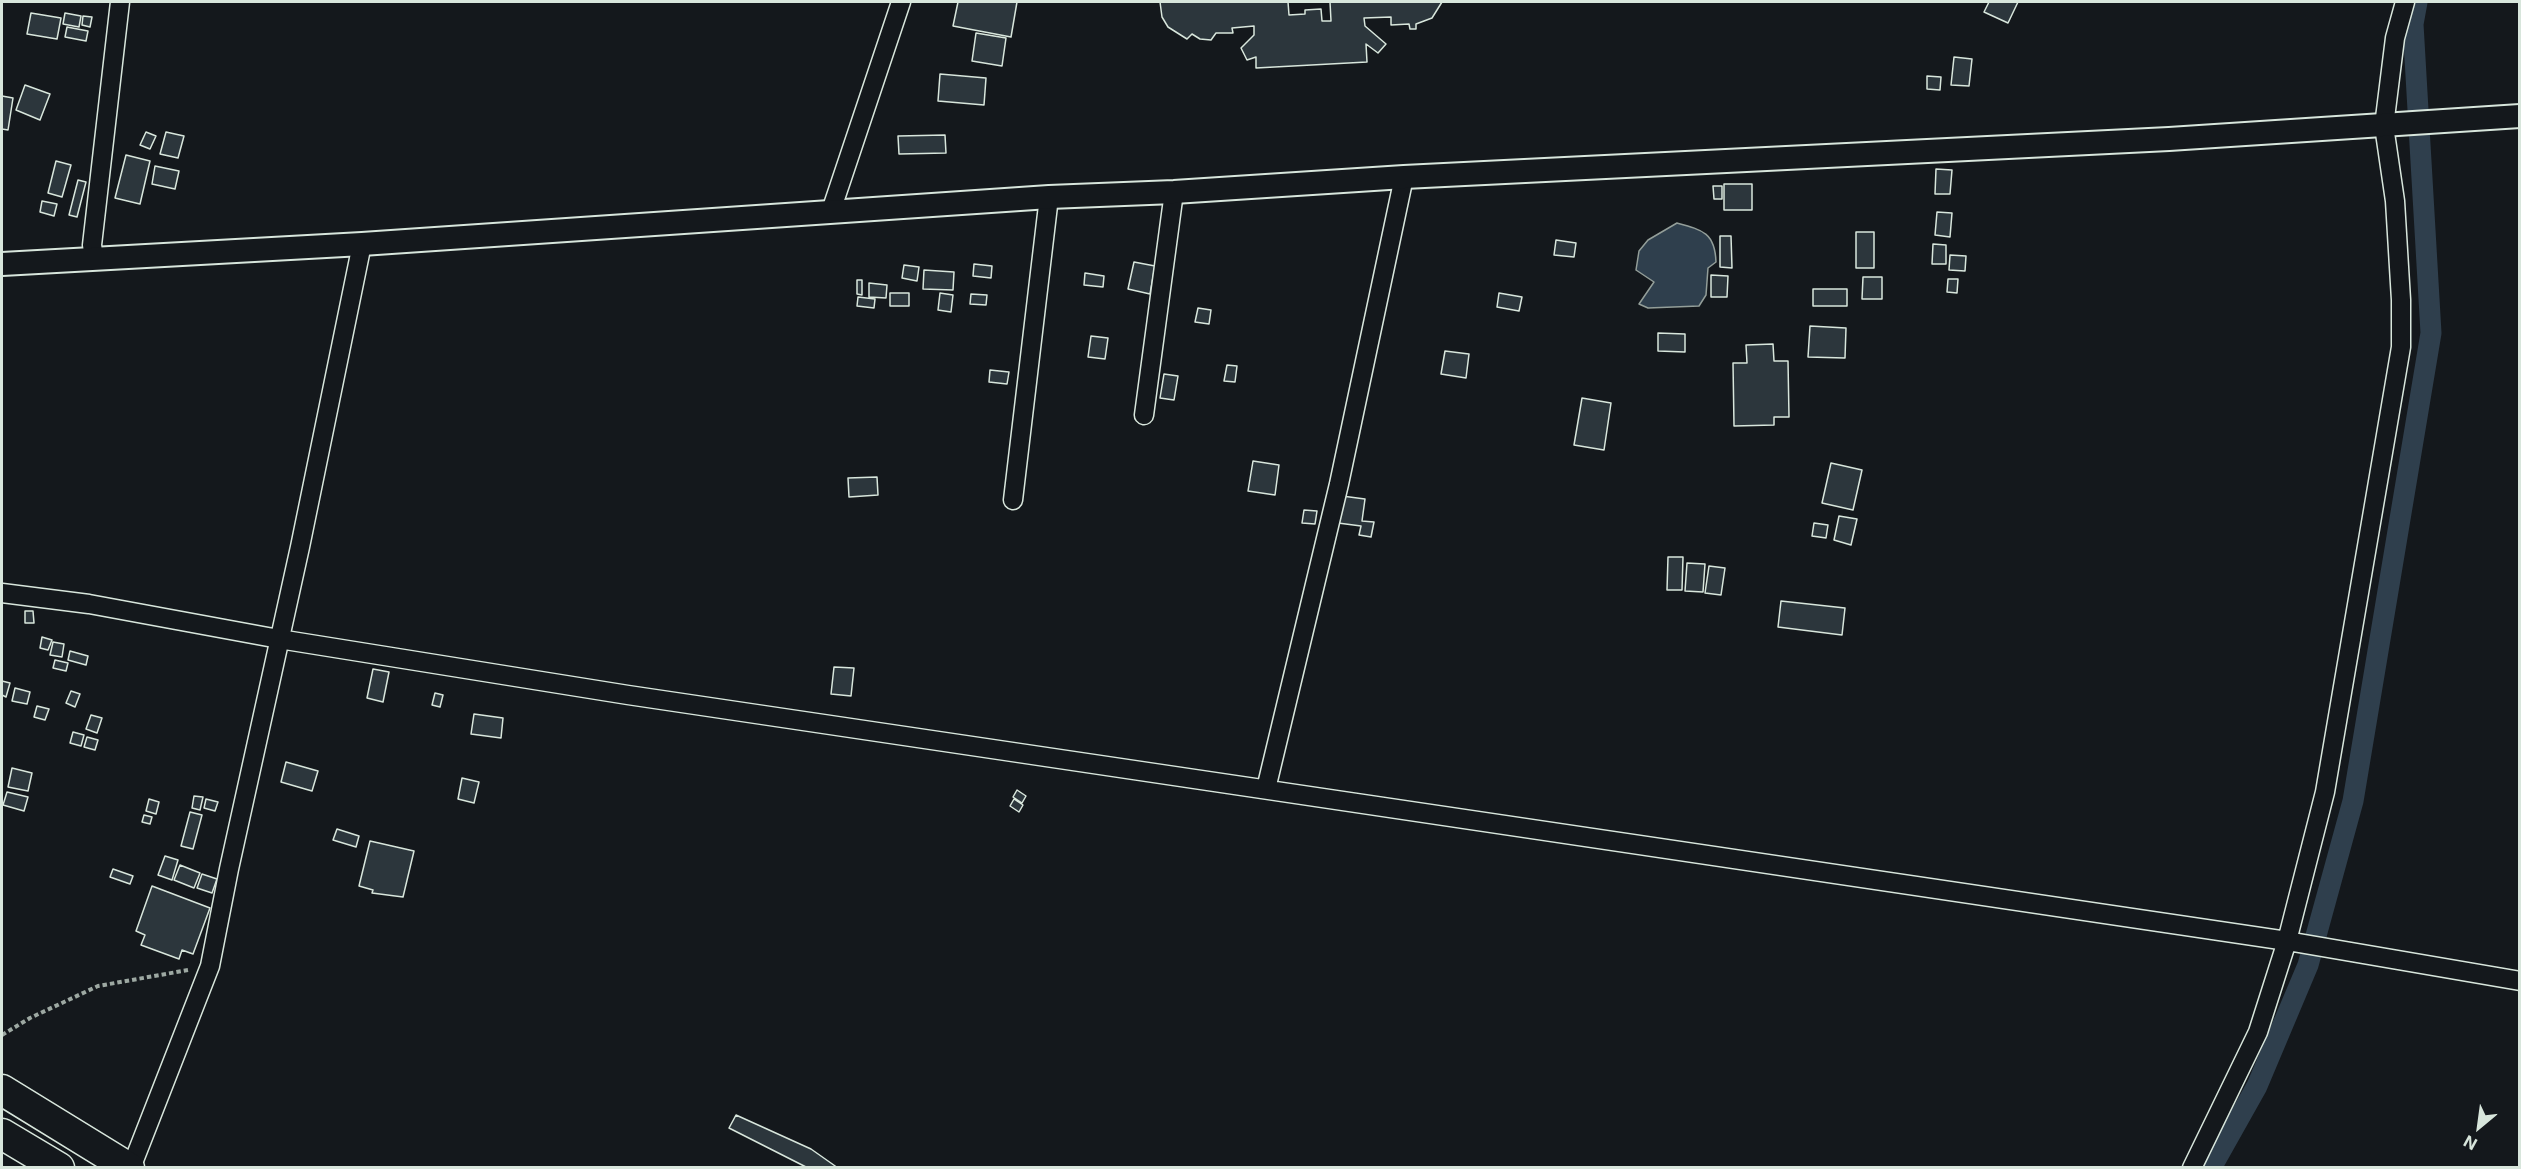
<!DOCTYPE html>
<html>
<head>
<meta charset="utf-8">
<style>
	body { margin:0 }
	#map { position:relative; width:2521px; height:1169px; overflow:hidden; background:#14181c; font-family:Inter,sans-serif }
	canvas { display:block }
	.frame { position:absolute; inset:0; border:3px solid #d8e6dc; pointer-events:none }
	.north { position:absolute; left:2449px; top:1097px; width:60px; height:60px; -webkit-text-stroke:4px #14181c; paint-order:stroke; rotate:209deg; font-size:16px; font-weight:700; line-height:24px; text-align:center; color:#d8e6dc }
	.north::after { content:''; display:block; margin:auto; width:21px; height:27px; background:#d8e6dc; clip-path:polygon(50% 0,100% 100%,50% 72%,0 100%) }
</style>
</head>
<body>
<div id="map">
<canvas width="2521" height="1169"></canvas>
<div class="frame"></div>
<div class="north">N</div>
</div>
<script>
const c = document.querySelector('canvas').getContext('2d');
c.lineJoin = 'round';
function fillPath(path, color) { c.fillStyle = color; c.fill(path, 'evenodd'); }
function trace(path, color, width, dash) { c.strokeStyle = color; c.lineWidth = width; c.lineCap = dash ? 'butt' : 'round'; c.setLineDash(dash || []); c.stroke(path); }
const water = new Path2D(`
	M1677,223c26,7 38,10 39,39l-8,6 -2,27 -7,11 -51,2 -9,-4 15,-22 -18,-12 3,-19 9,-11z`);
fillPath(water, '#2f3f4d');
trace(water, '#939e99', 1.5);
trace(new Path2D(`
	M2211,1168l46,-82 51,-121 45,-164 78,-468 -18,-309 4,-22`), '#2f3f4d', 21);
const building = new Path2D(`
	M958,2h59l-6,35 -58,-11z
	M1160,2h128l1,13 16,-1v-4l16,-1 1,12h9l-1,-19h112l-10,16 -16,6v5h-6l-1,-5 -18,1v-8l-27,1 1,8 21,18 -8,9 -12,-9 1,18 -111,6v-11l-9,3 -6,-12 13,-13v-9l-22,2 1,5h-17l-5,7 -11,-1 -8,-5 -5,5 -19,-12 -6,-10z
	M1989,2h29l-10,21 -24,-11z
	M31,13l30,5 -4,21 -30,-5z
	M65,13l16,3 -2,11 -16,-3z
	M83,16l9,1 -2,10 -8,-2z
	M67,27l21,4 -2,10 -21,-4z
	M976,33l30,5 -4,28 -30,-5z
	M1954,57l18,2 -3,27 -18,-1z
	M940,74l46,4 -2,27 -46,-4z
	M1927,76l14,1 -1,13 -13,-1z
	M25,85l25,9 -10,26 -24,-10z
	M2,96l11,2 -5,32 -6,-1z
	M146,132l10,4 -6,13 -10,-4z
	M166,132l18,4 -6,22 -18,-4z
	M945,135l1,18 -47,1 -1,-18z
	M126,155l24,6 -10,43 -25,-6z
	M56,161l15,4 -9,32 -14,-4z
	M155,166l24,5 -4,18 -23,-5z
	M1936,169l16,1 -2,24h-15z
	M78,180l8,2 -9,35 -8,-2z
	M1724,184h28v26h-28z
	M1713,186h9v13h-8z
	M42,201l15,3 -3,12 -14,-4z
	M1937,212l15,1 -2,24 -15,-2z
	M1856,232h18v36h-18z
	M1720,236h11l1,32 -12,-1z
	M1556,240l20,3 -2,14 -20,-2z
	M1933,244l13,1v19h-14z
	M1950,255l16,1 -1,15 -16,-1z
	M1134,262l21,4 -5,28 -22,-5z
	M974,264l18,2 -1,12 -18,-2z
	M904,265l15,2 -2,14 -15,-3z
	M924,270l30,2 -1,18 -30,-1z
	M1085,273l19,3 -1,11 -19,-2z
	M1711,275l17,1 -1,21h-16z
	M1863,277h19v22h-20z
	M1948,279h10l-1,14 -10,-1z
	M857,280h5v15l-5,-1z
	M869,283l18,2 -1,13 -17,-1z
	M1813,289h34v17h-34z
	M890,293h19v13h-19z
	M940,293l13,2 -2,17 -13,-2z
	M1499,293l23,4 -3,14 -22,-4z
	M971,294l16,1 -1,10 -16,-1z
	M858,297l17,2 -1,9 -17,-2z
	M1198,308l13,2 -2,14 -14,-2z
	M1810,326l36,2 -1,30 -37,-1z
	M1658,333l27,1v18l-27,-1z
	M1091,336l17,2 -3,21 -17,-2z
	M1773,344l1,17h14l1,56h-15v8l-40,1 -1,-63h14l-1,-18z
	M1445,351l24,3 -3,24 -25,-4z
	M1227,365l10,1 -2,16 -11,-1z
	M990,370l19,2 -2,12 -18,-2z
	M1164,374l14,2 -4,24 -14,-2z
	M1582,398l29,5 -7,47 -30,-5z
	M1253,461l26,4 -4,30 -27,-4z
	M1831,463l31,7 -9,40 -31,-7z
	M877,477l1,18 -29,2 -1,-19z
	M1342,496l23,3 -3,22 12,1 -3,15 -12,-2 2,-9 -23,-3z
	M1304,510l13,1 -2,13 -13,-1z
	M1839,516l18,3 -6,26 -17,-5z
	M1814,523l14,2 -2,13 -14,-2z
	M1668,557h15l-1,33h-15z
	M1687,563l18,1 -2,28 -18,-1z
	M1709,566l16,2 -4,27 -16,-2z
	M1781,601l64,7 -3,27 -64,-8z
	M25,611h8l1,12h-9z
	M42,637l10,3 -4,10 -8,-2z
	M53,642l11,2 -2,13 -12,-2z
	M70,651l18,5 -2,9 -18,-5z
	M55,660l13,3 -2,8 -13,-3z
	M834,667l20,1 -3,28 -20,-2z
	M373,669l16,3 -6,30 -16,-4z
	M2,681l8,2 -4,14 -4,-2z
	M15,688l15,4 -3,12 -15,-3z
	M71,691l9,3 -5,13 -9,-4z
	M435,693l8,2 -3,12 -8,-2z
	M37,706l12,3 -4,11 -11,-3z
	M474,714l29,4 -2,20 -30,-4z
	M91,715l11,3 -5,15 -11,-4z
	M73,732l11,3 -3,11 -11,-3z
	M87,737l11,3 -3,10 -11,-3z
	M286,762l32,9 -6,20 -31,-9z
	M12,768l20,5 -4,18 -20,-4z
	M462,778l17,4 -5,21 -16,-4z
	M1017,790l9,6 -4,7 -9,-6z
	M7,792l21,5 -4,14 -21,-6z
	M194,796l9,1 -3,13 -8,-2z
	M149,799l10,3 -3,12 -10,-3z
	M206,799l12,3 -3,9 -11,-3z
	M1014,799l9,6 -4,7 -9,-6z
	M190,812l12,3 -9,34 -12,-3z
	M144,815l8,2 -2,7 -8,-2z
	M337,829l22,7 -3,11 -23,-7z
	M370,841l44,10 -11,46 -31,-4 1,-3 -14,-4z
	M165,856l13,4 -6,20 -14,-5z
	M180,865l20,8 -6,15 -20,-8z
	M113,869l20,7 -3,8 -20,-7z
	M202,874l15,5 -5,14 -15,-5z
	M152,886l58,22 -17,46 -11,-4 -3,9 -38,-14 4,-10 -9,-4z
	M736,1115l75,34 27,19h-30l-79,-40z`);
fillPath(building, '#2c363c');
trace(building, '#d8e6dc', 1.5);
const minor = new Path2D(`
	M831,211l70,-209
	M94,258l-2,-13 28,-243
	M1144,415l30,-223
	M1013,500l36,-303
	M2,593l87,11 190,35 349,56 1659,246 233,40
	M1266,789l73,-305 65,-307
	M131,1168l79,-202 19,-97 71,-322 62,-303
	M2192,1168l66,-136 29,-91 38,-149 76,-445v-47l-6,-99 -11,-75 11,-88 10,-36`);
const tertiary = new Path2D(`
	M2,264l360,-20 687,-47 125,-5 230,-15 765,-38 351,-23`);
const trunk = new Path2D(`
	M2,1090l127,78
	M2,1134l57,34`);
trace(minor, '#d8e6dc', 21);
trace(tertiary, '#d8e6dc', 26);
trace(trunk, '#d8e6dc', 33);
trace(new Path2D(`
	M2,1035l28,-17 68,-32 90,-16`), '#9da8a2', 4, [4.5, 3]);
trace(minor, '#14181c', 18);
trace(tertiary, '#14181c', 22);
trace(trunk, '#14181c', 30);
</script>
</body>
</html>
